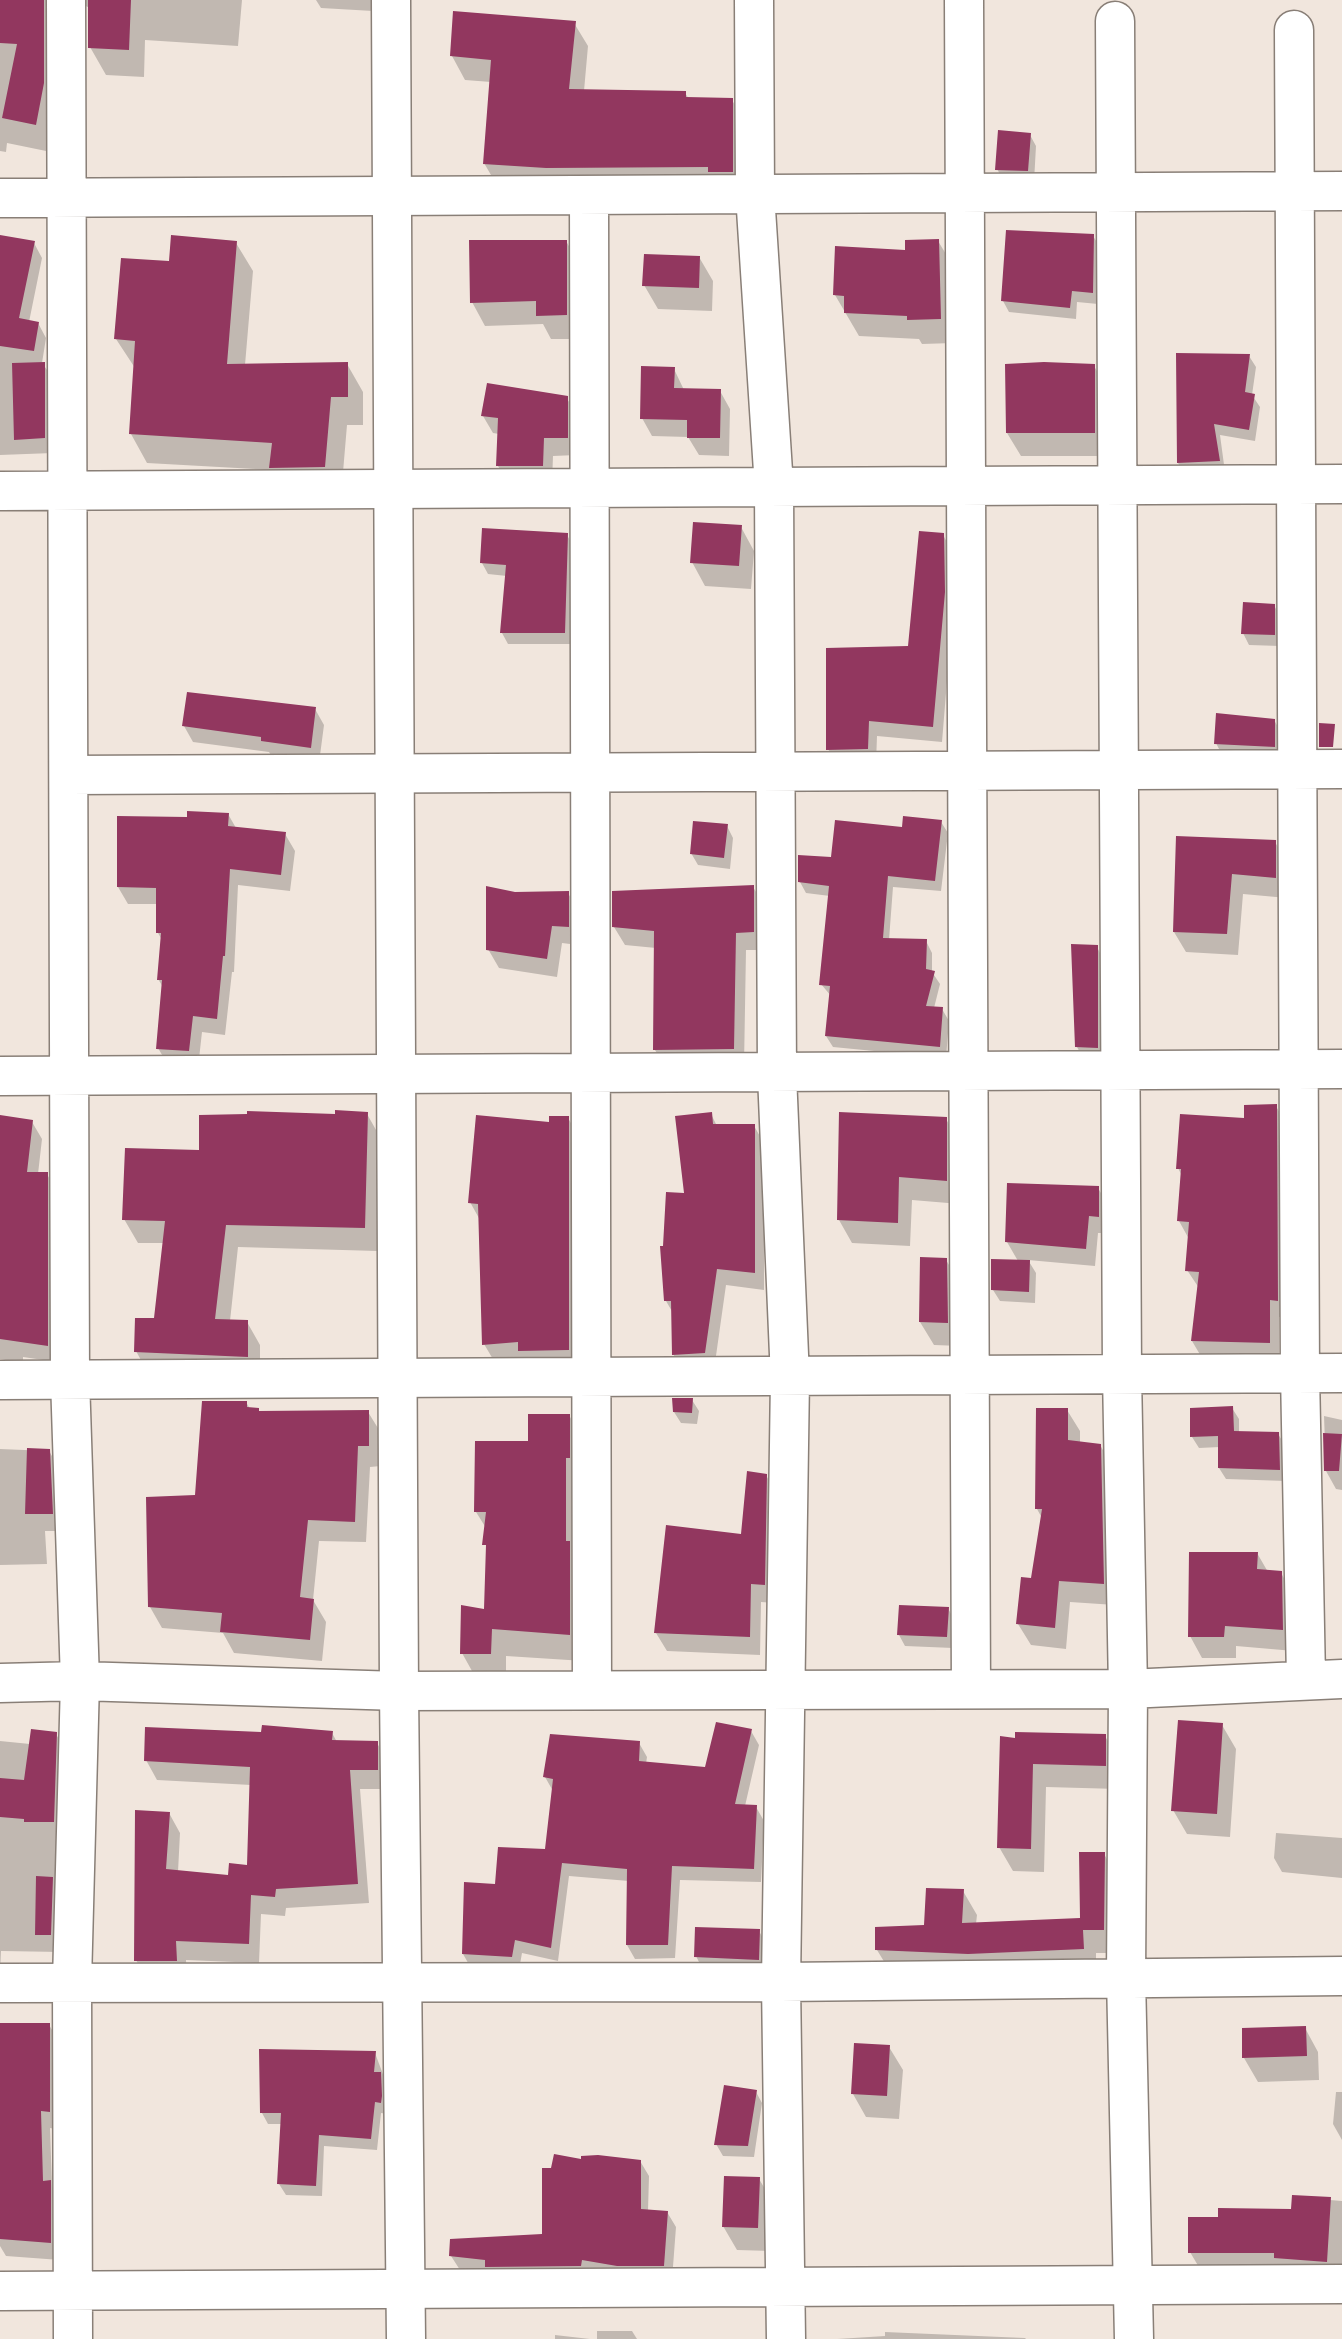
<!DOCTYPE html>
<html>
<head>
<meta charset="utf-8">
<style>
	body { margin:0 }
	canvas { display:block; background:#f1e6dd }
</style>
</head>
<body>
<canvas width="1342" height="2339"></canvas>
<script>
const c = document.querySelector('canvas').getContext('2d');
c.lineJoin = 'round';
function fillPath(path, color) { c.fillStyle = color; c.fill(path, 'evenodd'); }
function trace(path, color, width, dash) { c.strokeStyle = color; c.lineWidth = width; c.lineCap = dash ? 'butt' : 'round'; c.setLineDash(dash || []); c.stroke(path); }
fillPath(new Path2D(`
	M0,0h242l-4,46 -93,-6 -1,37 -38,-2 -16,-28 -2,-40 -5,-2 -32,147 -44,-9 -1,9 -6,-1z
	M316,0h57v11l-52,-3z
	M574,23l14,23 -4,45 101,2 4,6 43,1 13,23 1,73 -248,-9 -14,-24 7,-81 -26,-2 -13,-24z
	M1030,135l6,11 -2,36 -30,-1 -7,-12z
	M0,236l34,7 8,15 -13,64 9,1 8,15 -4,25 11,15v75l-53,2z
	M1093,236l7,11 -2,57 -21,-2 -1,17 -67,-7 -6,-11z
	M566,241l14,24v74h-29l-8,-15 -58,2 -13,-24z
	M938,241l14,23 2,79 -32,1 -3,-5 -60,-3 -24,-41 72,-43z
	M236,243l17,28 -8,94 102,-1 16,28v33h-16l-6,71 -68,-26 -126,-7 -16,-29 4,-66 -19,-29 55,-76z
	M699,257l14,24 -1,30 -54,-2 -14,-24z
	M1249,356l7,11 -4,28 8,12 -5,34 -35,-6 5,37 -40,2 -7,-11z
	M1094,366l14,24v66h-87l-14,-23z
	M674,369l10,21 36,1 10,18 -1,47 -30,-1 -11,-18 -36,-1 -10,-18z
	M566,397l11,18v40l-24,1 -1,27h-44l-10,-17 1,-32 -6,-1 -10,-17z
	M741,527l13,24 -3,38 -46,-3 -13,-24z
	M567,535l6,11 -3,98h-62l-6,-11 5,-57 -19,-2 -6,-11z
	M943,535l9,16 1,57 -11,134 -65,-6 -1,28 -39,1 -9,-16 81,-101z
	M1274,605l6,12v29l-31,-1 -6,-12z
	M315,709l9,16 -5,38 -47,-6 -3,-5 -76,-10 -9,-16z
	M1274,720l7,12v26l-59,-3 -6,-12z
	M228,814l8,14 49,6 10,17 -5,40 -52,-6 -4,87h-2l-7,63 -23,-3 -4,36 -30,-3 -10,-17 5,-61 -5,-8 4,-39 -4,-7v-29h-30l-10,-17 71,-68z
	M941,822l7,11 -7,58 -48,-4 -4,53 37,1 6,12v19l8,12 -6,24 8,1 7,12 -3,37 -113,-11 -7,-11 5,-40 -10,-12 9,-88 -24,-3 -6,-11 32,-23 71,-30z
	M727,826l6,12 -3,31 -32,-4 -7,-12z
	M1178,838l97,4 12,21v35l-44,-4 -5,61 -52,-3 -12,-20z
	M753,887l11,18v45h-18l-2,116 -78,2 -11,-18 1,-102 -31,-3 -11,-18z
	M568,893l10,18v34l-16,-2 -5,34 -58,-9 -11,-19 27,-55z
	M1097,947l6,12 1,100 -21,-1 -6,-11z
	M1276,1106l9,17 2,194h-8v43l-77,-2 -10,-17 7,-53 -12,-18 2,-31 -10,-18 3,-45 -4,-8 68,-48z
	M367,1114l13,23 -3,114 -139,-4 -8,74 17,1 13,23v34l-111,-4 -13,-24 20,-31 9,-77h-27l-14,-24 77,-67 135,-36z
	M711,1114l6,12h37l10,17v147l-38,-5 -12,85 -31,1 -10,-17v-41l-7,-12 20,-106z
	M0,1117l32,5 10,17 -4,35h9l9,17 1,171 -34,-5v6l-23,-4z
	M568,1118l13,22v232l-84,-6 -13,-22 -4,-124 -10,-18 81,-78z
	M946,1119l13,23 1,62 -48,-4 -2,46 -58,-3 -13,-23z
	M1098,1188l10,17v28h-10l-3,33 -67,-6 8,13 -1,30 -35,-2 -7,-11 25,-29 -11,-19z
	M946,1260l14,23v63l-26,-1 -14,-23z
	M692,1400l7,11 -2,13 -16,-1 -7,-11z
	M246,1402l4,7 10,4 108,-1 13,21v33l-11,1 -4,75 -47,-1 -6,59 13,22 -4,39 -88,-8 -11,-20 -61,-5 -12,-21 47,-110z
	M1232,1408l7,11v14l39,1 7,11 1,36 -60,-2 -7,-11 1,-21 -21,1 -7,-11z
	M1067,1410l13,21v12l20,2 13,22 2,138 -45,-3 -4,47 -35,-4 -13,-21 14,-44 10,-62 -5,-9z
	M569,1415l15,27v219l-78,-5v24h-29l-15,-27 24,-42v-83l-10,-16 54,-70z
	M1324,1416l18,4v70l-6,-1 -10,-18z
	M0,1449l49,2 10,17 3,63h-17l2,33 -47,1z
	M766,1475l10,19 -1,109 -14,-1 -1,53 -93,-4 -11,-18 87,-97z
	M1257,1553l11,19 13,1 12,21 1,57 -58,-5v12h-34l-12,-22z
	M948,1608l6,12 -1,28 -48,-2 -6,-11z
	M1222,1725l14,24 -6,88 -43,-3 -14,-24z
	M751,1731l8,14 -14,61 11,1 8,14 -3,61 -81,-2 -5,78 -40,1 -8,-14 2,-64 -60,-5 -11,85 -36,-8 -3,17 -48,-2 -8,-14 33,-69 51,-34 6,-60 -8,-14 94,-34 8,14 -1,7 61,5z
	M332,1733l5,9 40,1 11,19v27h-28l9,114 -83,5 -1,8 -24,-2 -2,49 -73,-3 1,20h-40l-11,-20 33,-147 11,20 -2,39 51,5 20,-10 2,-82 -94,-5 -11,-20 117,-26z
	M56,1734l10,18 -5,200 -60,-1 -1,23v-233l30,3z
	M1105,1736l13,24v29l-72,-2 -2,85 -31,-1 -14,-24 18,-107z
	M1276,1833l66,5v40l-60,-6 -8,-14z
	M1104,1854l14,24 -1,75h-21v19l-205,1 -14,-23 49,-23 37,-36 14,24 -1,9 106,-4z
	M759,1931l6,11v29l-63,-3 -6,-12z
	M49,2025l11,17v88l-10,-2 2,58 8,14v60l-54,-4 -6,-10v-217z
	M1305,2028l13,24 1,28 -61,2 -14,-24v-28z
	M889,2047l14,23 -4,49 -33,-2 -13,-23z
	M375,2053l12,32v29l-6,-1 -4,37 -53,-4 -2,50 -36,-1 -7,-11 4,-60h-15l-6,-11z
	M756,2092l6,11 -8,54 -31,-1 -7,-12z
	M1336,2092h6v48l-9,-16z
	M582,2161h58l9,15 -1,35 19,1 9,15 -4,53 -212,-10 -9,-14 93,-20z
	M759,2179l14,23 -2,49 -34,-1 -14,-24z
	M1294,2197l48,4v76l-142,-8 -10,-17 30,-33 73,-9z
	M597,2331h35l5,8h-40z
	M885,2332l140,6 1,1h-189l48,-3z
	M555,2335l35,4h-35z`), '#0003');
fillPath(new Path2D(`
	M0,0h44v83l-8,42 -34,-7 15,-74 -17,-1z
	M88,0h43l-2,50 -41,-2z
	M453,11l123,10 -7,68 117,2v6l47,1v74h-25v-5l-162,1 -63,-4 8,-104 -41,-4z
	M998,130l33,3 -3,38 -33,-1z
	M1006,230l88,4 -1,59 -21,-2 -2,17 -69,-7z
	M0,235l35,6 -16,77 20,4 -5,29 -34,-5z
	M171,235l66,6 -10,123 121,-2v35h-17l-6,70 -56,1 3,-25 -143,-9 6,-93 -21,-2 7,-81 48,3z
	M939,239l2,80 -34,1v-4l-63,-3v-17l-11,-1 2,-49 70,4v-10z
	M469,240h98v75l-31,1v-15l-66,2z
	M644,254l56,2 -1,32 -57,-2z
	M1176,353l74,1 -5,38 10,2 -6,36 -35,-6 6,37 -43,2z
	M45,362v76l-31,2 -2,-77z
	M1044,362l51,2v69h-89l-1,-69z
	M641,366l34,1 -1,21 47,1 -1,49h-33v-18l-47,-1z
	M487,383l81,13v42h-24l-1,28h-47l2,-48 -17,-2z
	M693,522l49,3 -3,41 -49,-3z
	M482,528l86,5 -3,100h-65l6,-68 -26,-2z
	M919,531l25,2 1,59 -12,135 -64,-6 -1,28 -42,1v-102l82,-2z
	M1243,602l32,2v31l-34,-1z
	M187,692l129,15 -5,41 -50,-7v-4l-79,-11z
	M1216,713l59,6v28l-61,-3z
	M1319,723l16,1 -2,23h-14z
	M187,811l42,2 -1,13 58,6 -5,43 -51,-6 -5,87h-2l-6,63 -24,-3 -4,35 -33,-2 6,-69h-5l4,-47h-5v-45l-39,-1v-71l70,1z
	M903,816l39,4 -7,61 -47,-5 -5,62 44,1 -1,30 9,2 -9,35 17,1 -3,40 -115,-11 5,-50 -11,-1 10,-99 -31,-4v-27l33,2 4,-37 67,7z
	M693,821l35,3 -4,34 -34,-4z
	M1176,836l100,4v38l-44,-4 -5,60 -54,-2z
	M754,885v47l-18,1 -2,116 -81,1 1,-119 -42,-4v-36z
	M486,886l29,6 54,-1v36l-17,-1 -5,33 -61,-9z
	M1071,944l27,1v103l-23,-1z
	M1277,1104l1,197 -8,-1v43l-79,-2 8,-69 -14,-1 4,-49 -12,-1 4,-52h-5l4,-55 64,4v-13z
	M335,1110l33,2 -3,116 -139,-3 -11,94 33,1v37l-114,-5 1,-34h19l11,-97 -43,-1 3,-72 74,2v-35l48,-1v-3l88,3z
	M712,1112l1,12h42v149l-38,-4 -12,84 -33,2 -1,-54h-7l-4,-55h3l3,-54 18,1 -9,-77z
	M839,1112l108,5v64l-48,-4 -1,46 -61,-3z
	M0,1115l33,5 -6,52h21v174l-48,-7z
	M476,1115l73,7v-6h20v234l-51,1v-9l-36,3 -4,-141 -10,-1z
	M1007,1183l92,3v31l-10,-1 -3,33 -81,-7z
	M920,1257l27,1 1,65 -29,-1z
	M991,1259l39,1 -1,32 -38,-2z
	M672,1398h21l-1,15 -19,-1z
	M202,1401h45v6l12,1v3l110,-1v36h-11l-3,76 -47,-2 -8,77 14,2 -4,41 -90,-8 2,-19 -74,-6 -2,-110 49,-2z
	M1233,1406l1,25 45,1 1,38 -62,-2v-32l-28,1v-29z
	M1036,1408h32v32l33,4 3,140 -45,-3 -4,47 -39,-4 5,-47 10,1 11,-69h-7z
	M528,1414h42v44h-4v83h4v94l-78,-6 -1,25h-31l1,-49 23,4 2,-64h-4l4,-33h-12l1,-71h53z
	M1323,1433l19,1 -3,37h-15z
	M27,1448l23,1 3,65h-28z
	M747,1471l20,3 -2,111 -14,-1 -1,53 -96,-4 12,-108 75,9z
	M1189,1552h69l-1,17 25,2 1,59 -58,-4 -1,11h-36z
	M899,1605l50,2 -2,30 -50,-2z
	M1178,1720l45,3 -6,91 -46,-3z
	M716,1722l36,7 -17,75 22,1 -3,64 -82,-3 -4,79h-42l1,-76 -65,-6 -11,85 -36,-8 -3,17 -50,-3 2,-72 31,2 3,-37 47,2 8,-70 -10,-2 7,-43 90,7 -1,20 66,6z
	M262,1725l71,6 -1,9 46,1v29h-28l8,114 -82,5 -1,8 -24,-2 -2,49 -73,-3 1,20h-43l1,-151 35,2 -4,57 62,6 1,-12 18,2 3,-98 -106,-6 1,-34 116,5z
	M31,1729l26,3 -3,90h-30v-3l-24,-2v-39l24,2z
	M1015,1732l91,2v32l-73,-2 -2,85 -34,-1 3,-112 15,2z
	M1079,1852h26l-1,78h-21l1,19 -116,5 -93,-4v-23l49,-2 2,-37 38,1 -2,34 118,-5z
	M36,1876l17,1 -2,58h-16z
	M695,1927l65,2 -1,31 -65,-3z
	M0,2023h50v89l-9,-1 2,70 8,-1v63l-51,-4z
	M1306,2026l1,30 -65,2v-30z
	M854,2043l36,2 -3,51 -36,-2z
	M259,2049l117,2 -2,21h7l1,24 -1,7 -6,-1 -4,37 -52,-4 -3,51 -39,-2 4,-71h-21z
	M724,2085l33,5 -9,56 -34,-1z
	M554,2154l27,5v-3l17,-1 43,5v49l27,2 -4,55h-47l-35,-6 -1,6 -96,1v-7l-36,-4 1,-17 92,-5v-66h9z
	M724,2176l36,1 -2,51 -36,-1z
	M1292,2195l39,2 -4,65 -53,-4v-5h-86v-36h30v-9l73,1z`), '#92375f');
const minor = new Path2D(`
	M66,0l4,1379 10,302 -8,301 1,357
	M754,0l1,194 19,293 3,588 13,303 -9,604 5,357
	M964,0l7,1689
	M1115,21l7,1353 6,315 -2,288 8,362
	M1294,30l6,1343 6,306
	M589,195l3,1495
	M0,198l1342,-7
	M0,491l1342,-7
	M69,775l1273,-6
	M0,1076l1342,-7
	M0,1380l1342,-7
	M0,1683l80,-2 319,10 729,-2 214,-10
	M0,1983l781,-1 561,-6
	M0,2291l1342,-7`);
const tertiary = new Path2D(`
	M391,0l8,1691 7,648`);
trace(minor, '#897f77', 41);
trace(tertiary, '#897f77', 41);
trace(minor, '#fff', 38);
trace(tertiary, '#fff', 38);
</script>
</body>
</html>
